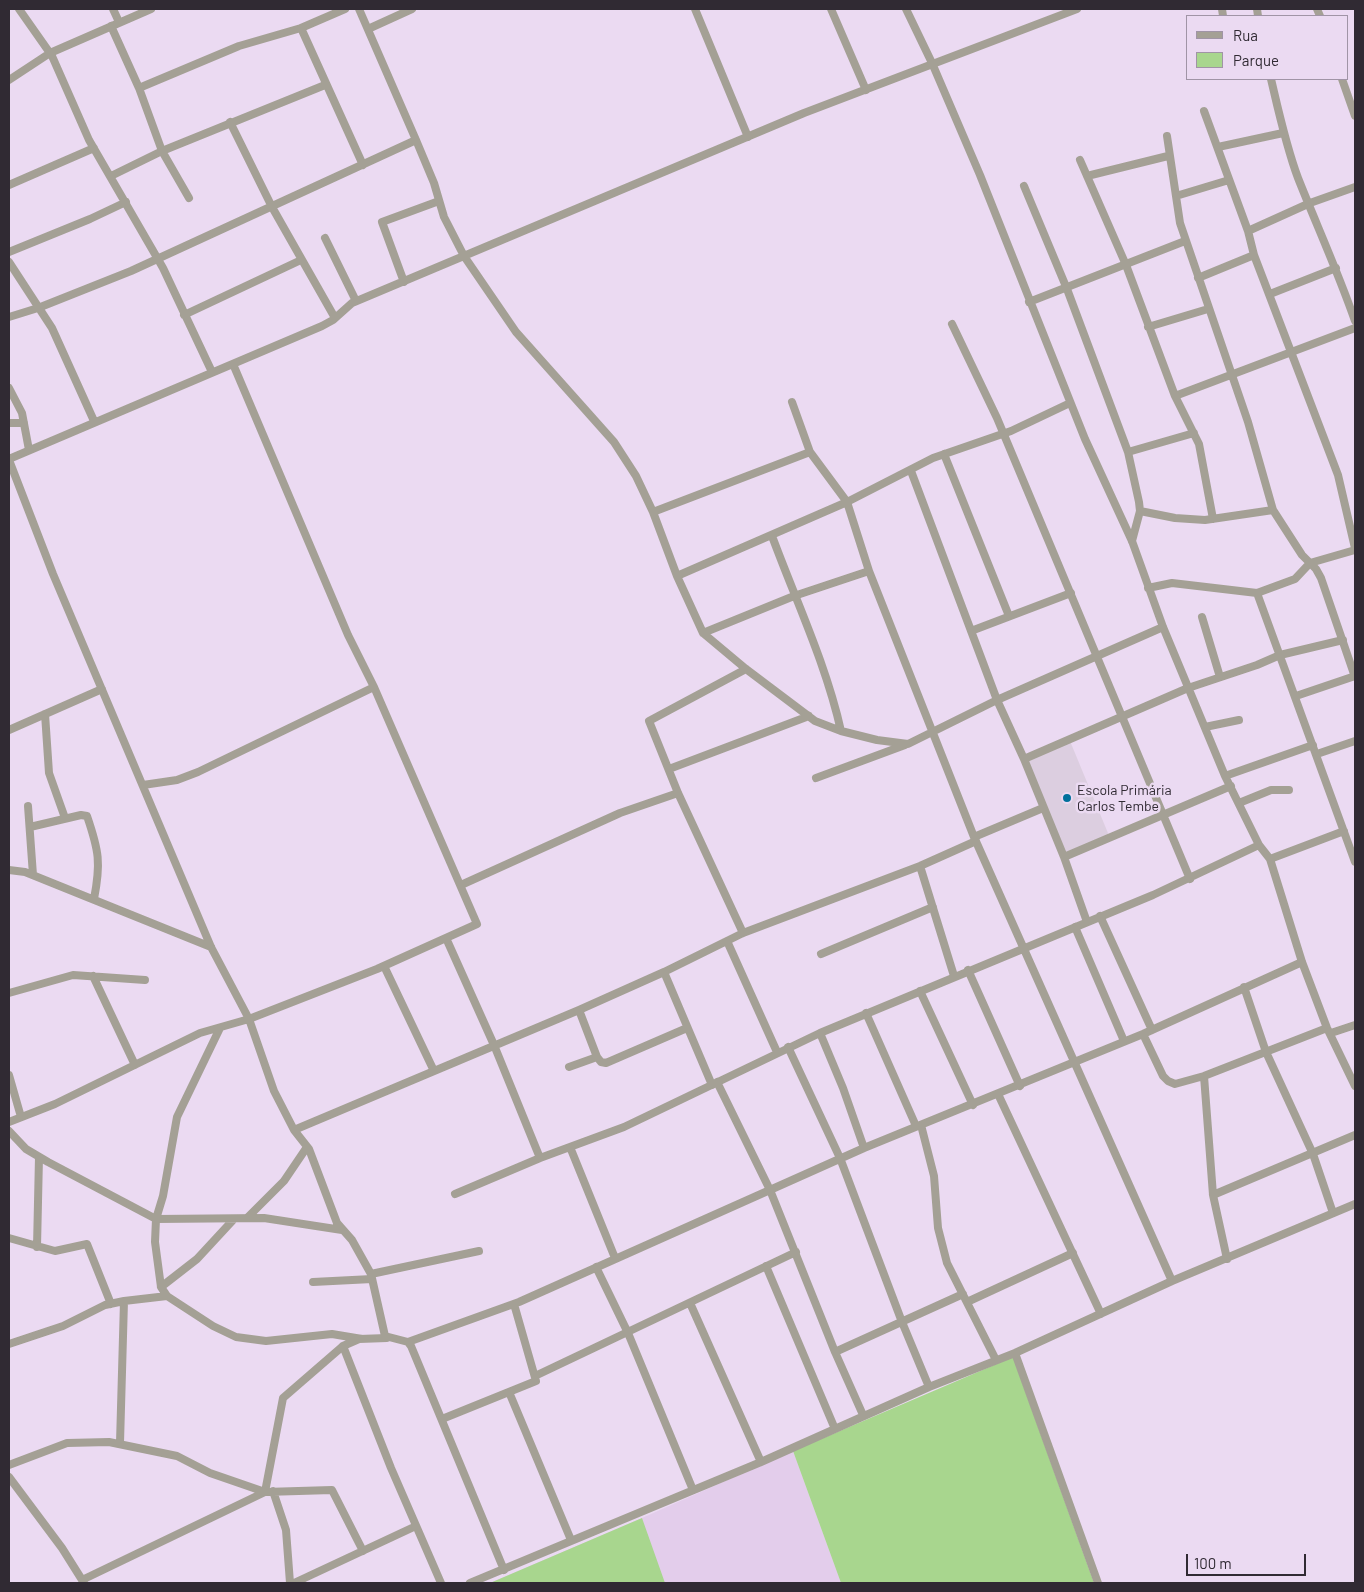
<!DOCTYPE html>
<html>
<head>
<meta charset="utf-8">
<style>
	body { margin:0 }
	#map { position:relative; width:1364px; height:1592px; overflow:hidden; background:#ebdaf2; font-family:Barlow,sans-serif }
	canvas { display:block }
	.frame { position:absolute; inset:0; border:10px solid #302a33; pointer-events:none }
	.legend { position:absolute; left:1186px; top:15px; width:162px; height:65px; box-sizing:border-box; background:#ebdaf2; border:1px solid #a094a6; margin:0; padding:6px 9px; list-style:none; font-size:15px; color:#302a33 }
	.legend li { display:flex; align-items:center; gap:10px; height:25px }
	.legend b { width:25px; border:1px solid #a094a6 }
	.scale { position:absolute; left:1186px; top:1554px; width:120px; height:22px; box-sizing:border-box; border:2px solid #302a33; border-top:0; padding-left:6px; font-size:15px; line-height:18px; white-space:nowrap; color:#302a33; -webkit-text-stroke:4px #ebdaf2; paint-order:stroke }
</style>
</head>
<body>
<div id="map">
<canvas width="1364" height="1592"></canvas>
<div class="frame"></div>
<ul class="legend">
<li><b style="height:6px;background:#a4a095"></b>Rua</li>
<li><b style="height:14px;background:#a8d68e"></b>Parque</li>
</ul>
<div class="scale">100 m</div>
</div>
<script>
const c = document.querySelector('canvas').getContext('2d');
c.lineJoin = 'round';
function fillPath(path, color) { c.fillStyle = color; c.fill(path, 'evenodd'); }
function trace(path, color, width, dash) { c.strokeStyle = color; c.lineWidth = width; c.lineCap = dash ? 'butt' : 'round'; c.setLineDash(dash || []); c.stroke(path); }
function write(font, color, halo, rows, align = 'center') {
  c.font = font + ' Barlow,sans-serif'; c.lineWidth = 5; c.setLineDash([]); c.textBaseline = 'middle'; c.strokeStyle = halo; c.fillStyle = color; for (const [text, x, y, turn = 0] of rows) {
    c.save(); c.translate(x, y); c.rotate((+turn || 0) * Math.PI / 180); c.textAlign = isNaN(turn) ? turn : align; if (halo) c.strokeText(text, 0, 0); c.fillText(text, 0, 0); c.restore();
  }
}
fillPath(new Path2D(`
	M793,1451l48,132h-351l152,-65z`), '#e3cdeb');
fillPath(new Path2D(`
	M1070,741l40,97 -46,19 -40,-98z`), '#dccee0');
fillPath(new Path2D(`
	M1013,1357l81,226h-253l-48,-132z
	M642,1518l23,65h-175z`), '#a8d68e');
trace(new Path2D(`
	M19,9l33,47 37,84 74,128 49,104
	M113,9l6,13
	M359,9l57,131 18,43 10,34 20,39 52,76 98,110 22,34 17,36 24,64 26,57 43,36 69,52 26,10 36,9 31,4 89,-44 166,-73
	M695,9l53,128
	M831,9l35,81
	M906,9l26,54 48,112 105,264 47,102 31,86 62,149 34,69 11,14 32,103 25,66 28,58
	M1222,9l1,7
	M1257,9l1,7
	M1317,9l3,7
	M111,26l28,62 23,63 27,47
	M301,28l62,137
	M368,29l44,-20
	M1271,79c8,34 15,67 27,99 19,48 40,94 57,143
	M1342,79l13,37
	M9,80l41,-27 101,-44
	M139,88l100,-42 62,-18 44,-19
	M1204,111l44,120 6,24 84,220 17,73
	M230,122l42,85 63,111
	M1167,136l13,87 68,199 25,88 29,45 14,14 5,9 34,99
	M1218,147l65,-14
	M1080,160l46,105 49,131 24,48 14,75
	M111,176l51,-25 163,-66
	M1087,176l81,-20
	M9,185l85,-37
	M1024,186l43,103 61,163 11,50 1,9 -8,30
	M1176,196l53,-16
	M1248,231l62,-28 45,-16
	M325,238l31,63
	M9,252l81,-33 36,-17
	M9,262l43,66 42,93
	M1198,278l56,-23
	M404,282l-22,-60 57,-21
	M1270,294l66,-26
	M1029,302l156,-61
	M184,315l117,-55
	M9,317l29,-9 93,-37 285,-131
	M952,324l45,94 193,461
	M1148,327l60,-18
	M9,388l13,25 7,37
	M1175,396l180,-68
	M792,402l18,50 37,50 22,69 105,266 198,444
	M9,423h15
	M1128,452l66,-19
	M944,454l65,162
	M9,459l313,-133 11,-6 19,-17 452,-190 273,-104
	M9,460l44,114 158,373 38,72 25,72 20,39 15,19 28,74 15,17 19,34 14,62 23,6 3,4 93,224
	M911,471l86,229 27,59 40,98 23,65
	M1140,511l35,7 30,2 68,-10
	M653,512l157,-60
	M772,536c24,65 54,128 69,195
	M677,576l170,-74 86,-44 78,-27 59,-28
	M1148,588l24,-5 85,10 38,-14 15,-16 45,-13
	M1257,593l98,269
	M1202,617l18,60
	M971,631l100,-38
	M703,633l91,-37 75,-25
	M1296,696l59,-20
	M45,714l4,59 16,45
	M1205,727l34,-7
	M9,730l93,-41
	M1317,754l38,-13
	M1024,759l164,-71 69,-23 23,-10 63,-15
	M669,769l140,-53
	M1225,776l88,-31
	M816,778l89,-33
	M143,785l34,-5 21,-8 176,-85
	M1239,803l32,-13h18
	M28,806l5,69
	M30,827l51,-12 6,1c12,35 14,47 7,83
	M974,837l69,-29
	M1064,857l167,-71
	M1270,859l74,-28
	M920,866l34,110
	M9,870l16,2 186,75
	M461,885l159,-72 58,-20
	M1100,916l52,114
	M1075,927l49,114
	M743,933l-65,-140 -29,-72 97,-52
	M446,938l48,107 46,113
	M727,941l50,111
	M821,954l112,-47
	M384,966l50,105
	M968,970l52,116
	M664,972l48,113
	M93,976l42,89
	M1244,987l22,65 47,102 20,59
	M920,991l53,114
	M9,993l64,-18 72,5
	M579,1010l18,47 4,5 5,1 81,-35
	M866,1013l50,113
	M220,1028l-43,89 -14,79 -7,23 -1,23 6,45 6,9 46,30 23,11 30,4 66,-7 30,5
	M820,1033l23,55 21,60
	M1331,1033l24,-8
	M1143,1034l20,42 5,5 7,3 29,-8 123,-48
	M788,1047l52,111 62,164 27,65
	M569,1067l28,-10
	M9,1075l12,42
	M1204,1076l9,119 14,64
	M717,1082l53,108 65,162 28,63
	M998,1094l103,220
	M9,1122l46,-18 145,-71 49,-14 128,-50 100,-45 -103,-237 -26,-52 -115,-271
	M921,1125l13,51 4,52 9,35 49,97
	M294,1130l285,-120 85,-38 79,-39 177,-67 56,-25
	M9,1131l17,18 22,13 108,57 108,-1 78,12
	M570,1147l45,111
	M455,1194l85,-36 84,-31 196,-94 333,-138 106,-50
	M1213,1195l142,-60
	M248,1217l36,-36 23,-34
	M9,1238l46,13 32,-7 24,60
	M37,1247l2,-90
	M766,1266l69,163
	M596,1267l32,66 65,157
	M371,1274l108,-23
	M313,1282l59,-3
	M161,1287l36,-28 37,-40
	M967,1302l106,-49
	M690,1303l71,159
	M408,1342l111,-40 345,-154 279,-114 159,-72
	M9,1344l54,-18 42,-21 19,-4 43,-5
	M343,1346l48,122 50,115
	M835,1352l128,-58
	M1015,1353l83,230
	M535,1376l261,-124
	M509,1392l62,148
	M442,1419l94,-38 -22,-77
	M120,1443l4,-142
	M9,1465l58,-22 42,-1 68,14 33,17 55,19 67,-2 31,61
	M9,1477l53,71 22,35
	M273,1491l13,39 4,53
	M82,1580l183,-88 18,-94 60,-52 16,-7 28,-1
	M294,1583l122,-57
	M470,1583l291,-121 168,-75 86,-34 157,-72 183,-77`), '#a4a095', 8);
for (const [x, y, r, color] of [
	[1067,798,5,"#00709b"]
]) { const dot = new Path2D(); dot.arc(x, y, r, 0, 2 * Math.PI); c.fillStyle = color; c.fill(dot); trace(dot, '#ebdaf2', 2); }
write('14px', '#302a33', '#ebdaf2', [
	["Escola Primária",1077,790],
	["Carlos Tembe",1077,806]
], 'left');
</script>
</body>
</html>
